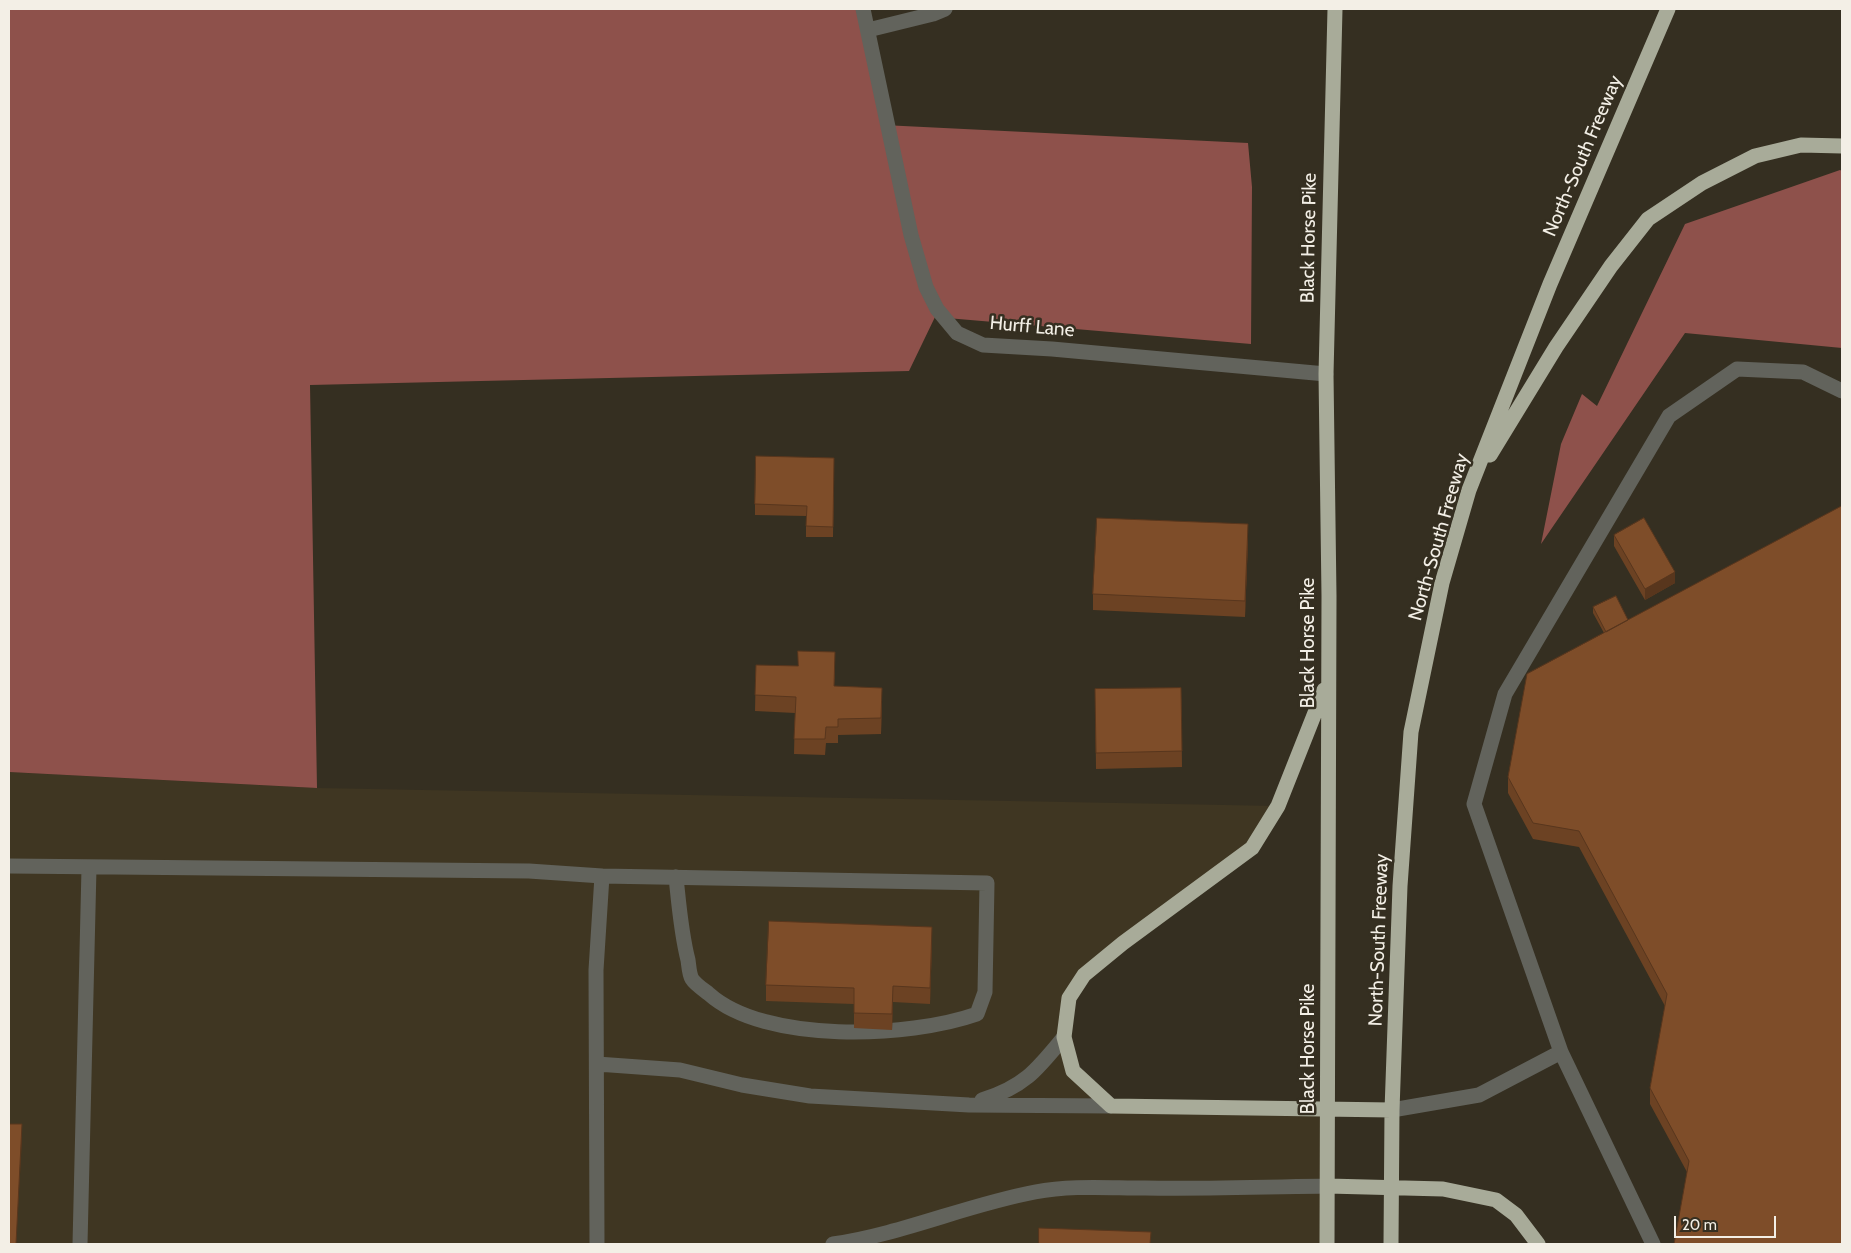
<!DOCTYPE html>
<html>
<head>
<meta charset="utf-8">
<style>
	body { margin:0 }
	#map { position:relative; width:1851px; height:1253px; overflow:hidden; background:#352f21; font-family:Cabin,sans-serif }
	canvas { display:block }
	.frame { position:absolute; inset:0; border:10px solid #f3efe6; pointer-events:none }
	.scale { position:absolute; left:1674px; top:1216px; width:102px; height:22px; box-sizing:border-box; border:2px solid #f3efe6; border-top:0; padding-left:6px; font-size:15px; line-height:18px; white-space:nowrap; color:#f3efe6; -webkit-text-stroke:4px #352f21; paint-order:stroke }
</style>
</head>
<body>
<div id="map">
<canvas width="1851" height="1253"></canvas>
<div class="frame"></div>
<div class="scale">20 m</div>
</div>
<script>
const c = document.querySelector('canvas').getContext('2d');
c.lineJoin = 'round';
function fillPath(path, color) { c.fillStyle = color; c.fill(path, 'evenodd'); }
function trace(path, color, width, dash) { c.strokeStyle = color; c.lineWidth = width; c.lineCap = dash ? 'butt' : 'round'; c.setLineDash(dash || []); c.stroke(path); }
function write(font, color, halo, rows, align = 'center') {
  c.font = font + ' Cabin,sans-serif'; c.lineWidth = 5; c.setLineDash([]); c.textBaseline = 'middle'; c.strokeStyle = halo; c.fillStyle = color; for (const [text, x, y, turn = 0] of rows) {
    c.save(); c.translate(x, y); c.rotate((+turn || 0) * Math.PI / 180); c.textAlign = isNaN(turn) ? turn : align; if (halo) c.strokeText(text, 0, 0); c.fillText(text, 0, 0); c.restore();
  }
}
fillPath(new Path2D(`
	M9,772l308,16 961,18 -26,42 -129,95 -54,55 4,73 38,35 218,1 -2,137h-1318z`), '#3f3622');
fillPath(new Path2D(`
	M9,9h851l23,116 365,18 4,44 -1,157 -316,-27 -26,54 -599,14 7,403 -308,-16z
	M1840,170l2,1v177l-157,-15 -144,211 20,-100 21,-50 15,12 88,-182z`), '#8e514b');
trace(new Path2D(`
	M863,9l48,226 15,52 11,22 20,24 26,12 69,4 274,25
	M868,30l65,-16 12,-5
	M9,866l520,5 73,5 -6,94 1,274
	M602,876l385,7 -2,109 -8,22c-68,24 -212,30 -268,-20 -5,-4 -14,-10 -17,-15 -3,-5 -3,-13 -4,-19 -7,-27 -9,-55 -12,-83
	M1561,1052l-87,-248 31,-110 164,-278 68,-47 66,3 39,19
	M597,1064l83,6 62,15 68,11 159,9 142,1
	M982,1100c42,-13 55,-30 82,-63
	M1392,1110l87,-15 82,-43 92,192
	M80,1244l9,-376
	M833,1244c69,-10 133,-39 202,-52 37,-7 73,-4 110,-4 61,1 122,-1 183,-2`), '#62635c', 15);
trace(new Path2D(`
	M1490,455l66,-108 55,-81 37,-47 54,-36 53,-27 46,-11 41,1
	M1324,690l-46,116 -26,42 -129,95 -39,32 -15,23 -5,39 9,34 38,35 281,4
	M1328,1186l115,3 53,11 20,15 22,29
	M1327,1244l2,-648 -3,-222 9,-365
	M1391,1244l1,-134 8,-224 11,-154 31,-149 27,-93 81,-206 118,-275`), '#a8ab99', 15);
fillPath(new Path2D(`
	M834,458l-1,79h-27v-21l-51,-1v-11z
	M1842,506l-155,666 -37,-68v-16l15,-82 -86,-159 -46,-8 -25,-46v-16l96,-144 -11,-20v-6l35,13z
	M1614,535l61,48 -30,17 -31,-54z
	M1248,540l-3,77 -152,-7v-16z
	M756,665l79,3 -1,18 48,18 -1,30 -43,1v8h-12l-1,12 -31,-1 1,-41 -40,-2z
	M1181,688l1,79 -86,2 -1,-80z
	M932,943l-2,61 -37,-2 -1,28 -38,-2v-24l-88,-3v-16z`), '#6c4223');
fillPath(new Path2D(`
	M1248,524v16l-3,77v-16z
	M1675,572v11l-30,17v-11z
	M882,688v16l-1,30v-16z
	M932,927v16l-2,61v-16z
	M893,986v16l-1,28v-16z
	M22,1124v16l-6,104z`), '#58361d');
const building = new Path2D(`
	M756,456l78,2 -1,69 -27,-1 1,-20 -52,-2z
	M1842,506v738h-168l15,-83 -39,-73 17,-94 -88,-163 -46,-8 -25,-46 19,-103z
	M1097,518l151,6 -3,77 -152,-7z
	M1644,518l31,54 -30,17 -31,-54z
	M1616,596l12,24 -22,12 -13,-25z
	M798,651l37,1 -1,34 48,2 -1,30 -43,1v8h-12l-1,12h-31l2,-42 -41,-2 1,-30 42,1z
	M1181,688l1,63 -86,2 -1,-64z
	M769,921l163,6 -2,61 -37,-2 -1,28 -38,-1v-25l-88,-3z
	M9,1124h13l-6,120h-7z
	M1039,1228l112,4 -1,12h-111z`);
fillPath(building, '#7e4d29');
trace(building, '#58361d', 1);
write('19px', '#f3efe6', '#352f21', [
	["North-South Freeway",1583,156,-67],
	["Black Horse Pike",1309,238,-89],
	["Hurff Lane",1032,327,5],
	["North-South Freeway",1439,537,-74],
	["Black Horse Pike",1308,643,-90],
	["North-South Freeway",1379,940,-88],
	["Black Horse Pike",1308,1049,-90]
]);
</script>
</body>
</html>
